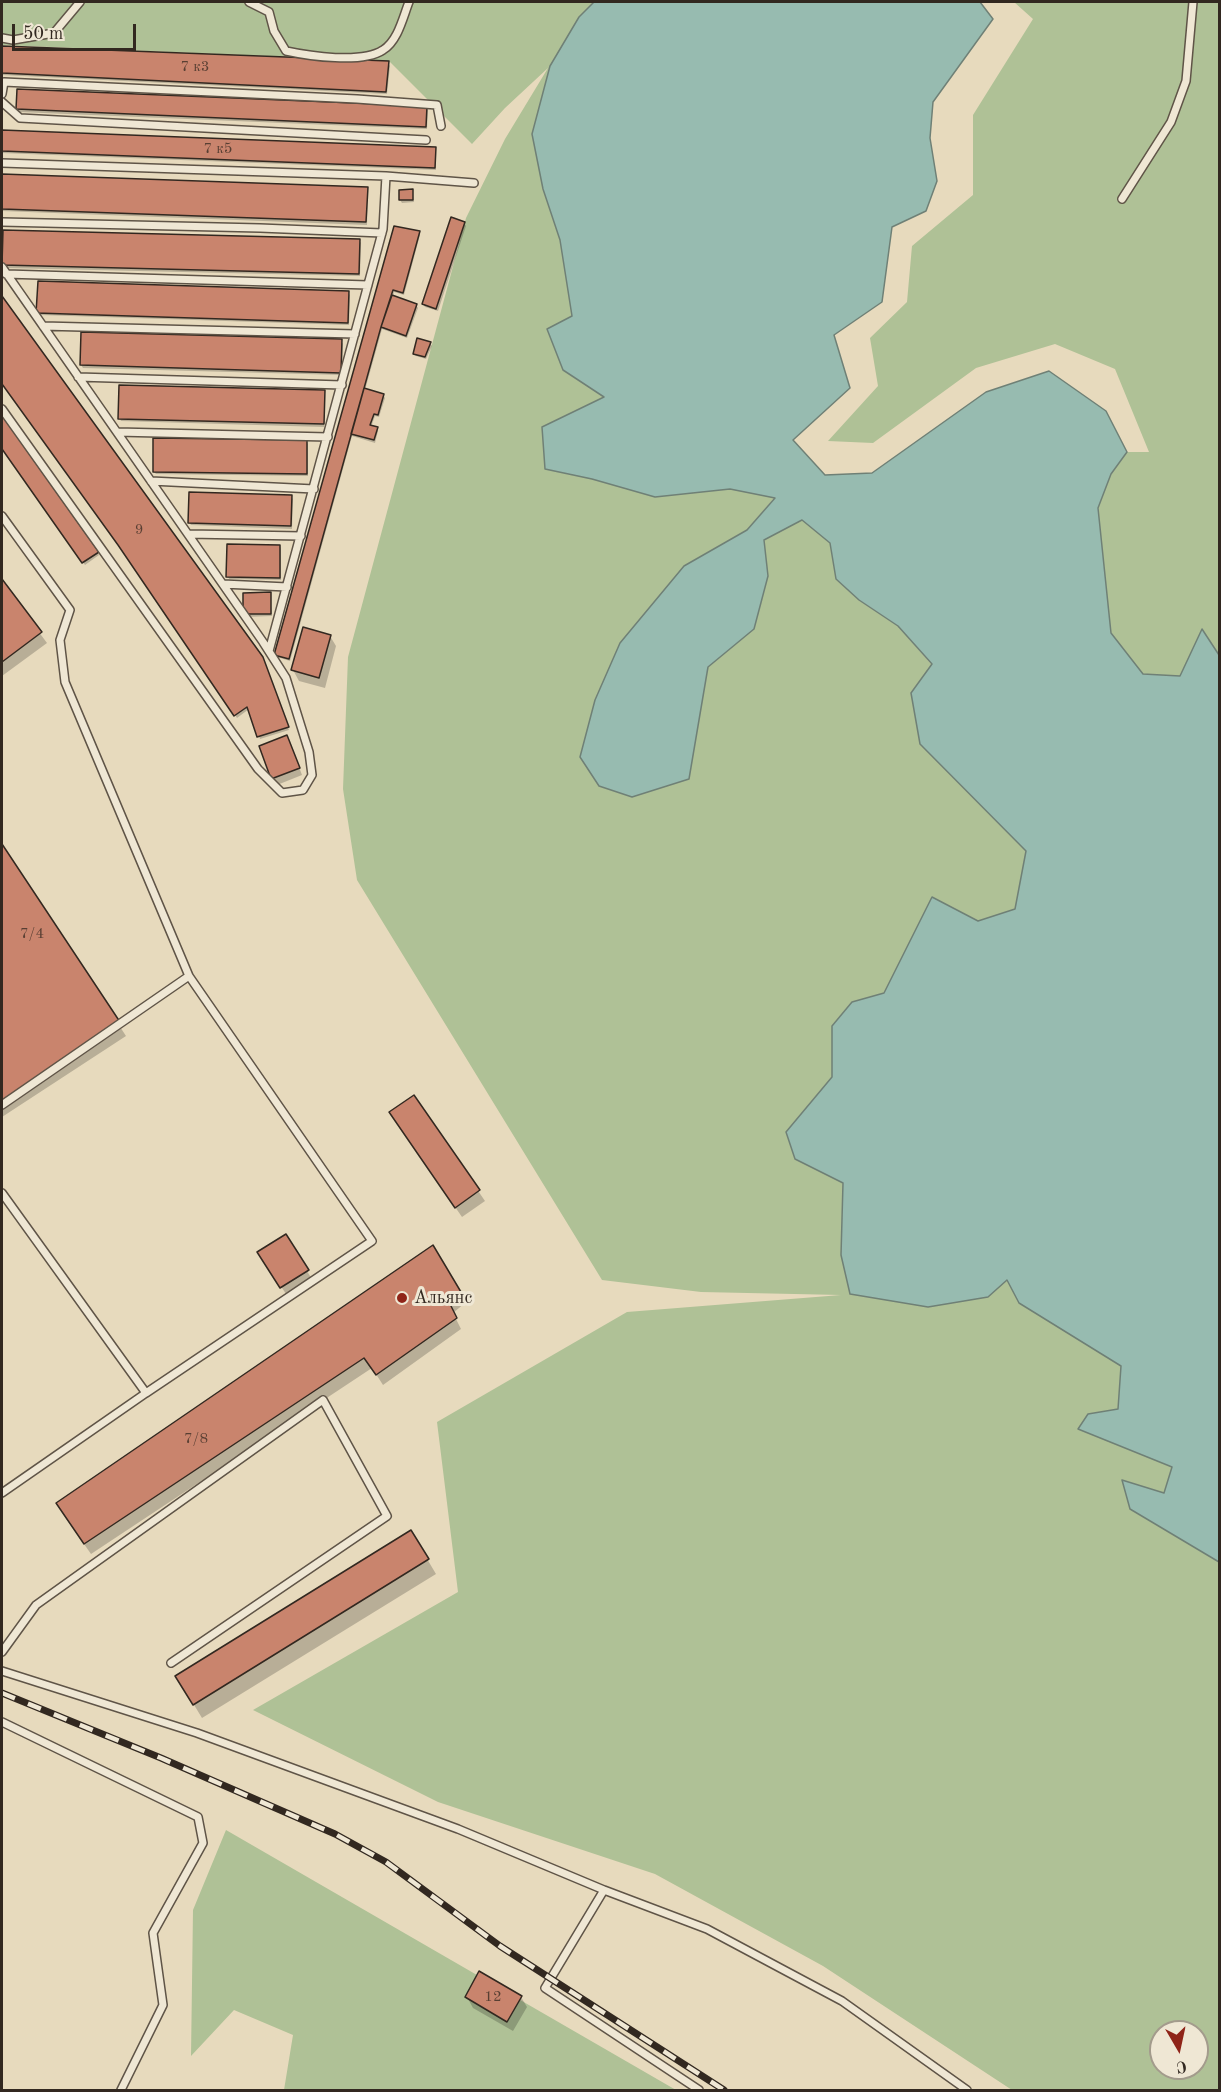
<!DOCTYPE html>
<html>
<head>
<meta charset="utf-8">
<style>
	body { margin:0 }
	#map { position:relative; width:1221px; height:2092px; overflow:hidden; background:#e7dabd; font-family:"Old Standard TT",serif }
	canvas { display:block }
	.frame { position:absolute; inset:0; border:3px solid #322820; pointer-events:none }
	.north { position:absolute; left:1149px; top:2020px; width:60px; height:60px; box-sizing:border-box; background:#efe7d4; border:2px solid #a39b8c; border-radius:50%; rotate:171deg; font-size:16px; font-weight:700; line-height:24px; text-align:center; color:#322820 }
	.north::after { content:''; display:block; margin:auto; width:21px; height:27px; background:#8f2418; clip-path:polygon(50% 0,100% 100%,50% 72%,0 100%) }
	.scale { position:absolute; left:12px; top:24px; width:124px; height:27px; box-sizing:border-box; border:3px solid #322820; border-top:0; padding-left:8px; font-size:18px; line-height:21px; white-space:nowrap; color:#322820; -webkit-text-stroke:4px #efe7d4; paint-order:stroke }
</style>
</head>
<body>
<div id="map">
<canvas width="1221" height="2092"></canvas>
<div class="frame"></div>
<div class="north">С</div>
<div class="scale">50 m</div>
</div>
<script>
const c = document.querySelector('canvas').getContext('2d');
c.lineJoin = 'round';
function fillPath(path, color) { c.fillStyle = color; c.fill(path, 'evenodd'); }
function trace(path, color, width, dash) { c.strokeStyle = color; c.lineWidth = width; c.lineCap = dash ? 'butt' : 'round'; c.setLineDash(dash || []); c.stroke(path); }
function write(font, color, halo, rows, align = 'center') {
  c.font = font + ' "Old Standard TT",serif'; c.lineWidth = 6; c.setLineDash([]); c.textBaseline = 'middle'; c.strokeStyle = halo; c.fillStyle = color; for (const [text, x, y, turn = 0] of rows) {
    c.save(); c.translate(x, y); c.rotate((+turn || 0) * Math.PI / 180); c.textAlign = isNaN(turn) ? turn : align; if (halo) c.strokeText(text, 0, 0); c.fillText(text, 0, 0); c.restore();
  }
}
fillPath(new Path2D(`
	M2,2h596l-55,187 17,51 12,76 -25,13 16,41 41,27 -62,30 3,41 47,11 63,18 75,-8 45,8 -28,33 -63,36 5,213 19,-112 46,-38 14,-53 -4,-36 38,-21 28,24 6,36 23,21 39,26 34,39 -21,28 9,51 106,107 -11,58 -37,13 -46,-25 -48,96 -32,9 -20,24v51l-46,55 9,27 48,24 -2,72 166,25 79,63 35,23 -3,43 -30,5 -9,15 94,38 -9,26 -34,16 89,53v528h-207l-189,-124 -168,-92 -217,-72 -185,-92 205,-118 -21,-170 190,-110 214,-17 -140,-3 -99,-12 -245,-400 -14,-91 5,-132 118,-439 39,-79 43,-71 -43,40 -33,36 -83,-83 -387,-16zM1161,2032h36v36h-36z
	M1014,2h205v653l-17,-26 -22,47 -38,-2 -31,-41 -13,-125 13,-34 16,-22h22l-34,-83 -60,-25 -79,24 -103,75 -45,-2 50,-55 -8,-48 37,-36 5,-56 61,-51v-80l60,-96z
	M226,1830l450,260h-392l9,-55 -59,-25 -43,46 2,-146z`), '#afc196');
const water = new Path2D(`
	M594,2h386l13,17 -60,83 -3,36 7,43 -11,30 -34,16 -10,75 -48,33 16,53 -57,52 32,35 47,-2 114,-81 63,-21 57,40 21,41 -16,22 -13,34 13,125 32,41 37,2 22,-47 17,26v907l-89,-53 -8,-29 42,13 8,-26 -94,-38 10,-15 30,-5 3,-43 -102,-63 -12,-23 -19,17 -60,10 -78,-13 -9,-39 2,-72 -48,-24 -9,-27 46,-55v-51l20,-24 32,-9 48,-96 46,24 37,-12 11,-58 -106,-107 -9,-51 21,-29 -34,-38 -39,-26 -23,-21 -6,-36 -28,-23 -38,20 4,36 -14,53 -46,38 -19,112 -57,18 -33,-11 -19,-29 15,-57 25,-57 64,-77 63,-36 28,-32 -45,-9 -75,8 -63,-18 -47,-10 -3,-42 62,-30 -41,-27 -16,-41 25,-13 -12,-76 -17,-51 -11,-55 18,-68 29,-49z`);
fillPath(water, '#97bbb0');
trace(water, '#6f8076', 1.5);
fillPath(new Path2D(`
	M2,47l386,16 2,3 -3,28 -385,-19z
	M426,108l2,2 -1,19 -408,-17 -2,-3z
	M2,131l433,17 1,22 -434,-17z
	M2,175l365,14 1,3 -1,33 -365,-14z
	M412,191l2,11 -12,1 -2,-3z
	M464,223l2,3 -28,85 -13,-4 -2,-3z
	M395,227l24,5 1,3 -16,60 -10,-3 -1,5 23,8 2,3 -11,30 -25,-9 -17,61 18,5 2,3 -6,19 -4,-1 -4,11 6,2 1,2 -3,12 -23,-7 -62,225 -13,-4 -2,-2z
	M359,240l2,3 -1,33 -355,-8 -2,-3z
	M348,293l2,2 -1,30 -309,-10 -2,-2z
	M2,299l260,359 27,72 -29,9 -11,-30 -12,9 -115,-170 -120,-166z
	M341,341l2,3 -1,31 -259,-7 -2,-3z
	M430,343l2,3 -6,13 -10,-3 -2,-2z
	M324,392l1,2 -1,33 -203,-6 -1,-2z
	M2,417l97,138 -14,10 -83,-118z
	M306,442l2,2v32l-152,-2 -2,-2z
	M291,497l2,2 -1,30 -101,-4 -2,-3z
	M280,546l1,3v31l-52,-1 -1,-3z
	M2,582l45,61 -45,33z
	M245,594h25l2,22 -26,1z
	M330,636l6,10 -11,42 -26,-7 -6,-11z
	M290,743l12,32 -25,10 -16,-38z
	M2,847l124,189 -124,81z
	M414,1097l71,104 -23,16 -65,-94z
	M433,1247l32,56 -12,10 8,16 -78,56 -11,-17 -281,186 -28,-40z
	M265,1262l42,9 6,10 -25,16z
	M411,1532l25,42 -234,144 -17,-28z
	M467,1997h54l6,10 -14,24 -40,-23z`), '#0003');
const building = new Path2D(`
	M2,46l387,15 -3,31 -384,-19z
	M17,89l410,17 -1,21 -410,-18z
	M2,130l434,17 -1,21 -433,-17z
	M2,174l366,13 -2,35 -364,-13z
	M413,189v11h-14v-10z
	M451,217l14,5 -29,87 -14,-5z
	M394,226l26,5 -17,62 -10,-3 -12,37 -92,332 -15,-4z
	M3,230l357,9 -1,35 -357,-9z
	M38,281l311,10 -1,32 -312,-10z
	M392,295l25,9 -11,32 -25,-9z
	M2,296l261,361 26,70 -32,10 -10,-30 -13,9 -116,-171 -116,-161z
	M81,332l261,7 -1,34 -261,-8z
	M417,338l14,4 -6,15 -12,-3z
	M119,385l206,5 -1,34 -206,-5z
	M364,388l20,6 -6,21 -4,-1 -4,11 8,2 -4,13 -23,-6z
	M2,415l97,137 -17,11 -80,-114z
	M153,438l154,2v34l-154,-2z
	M189,492l103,3 -1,31 -103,-3z
	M227,544l53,1v33l-54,-1z
	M2,579l40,53 -40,30z
	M271,592v22h-28v-21z
	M303,627l28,8 -12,43 -28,-8z
	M287,735l13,33 -29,11 -12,-33z
	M2,844l120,181 -120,78z
	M414,1095l66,95 -25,18 -66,-96z
	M286,1234l23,36 -29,18 -23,-36z
	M433,1245l28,47 -12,10 8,16 -81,57 -12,-17 -280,186 -28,-41z
	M411,1530l18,29 -236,146 -18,-29z
	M479,1971l43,25 -15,26 -42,-25z`);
fillPath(building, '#c9846d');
trace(building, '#322820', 1.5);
const lane = new Path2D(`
	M249,2l20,10 5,19 12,20c23,5 76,13 97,-1 15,-9 20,-33 26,-48
	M2,38l11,2 41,-7 26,-31
	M2,94l2,-12 353,17 80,6 4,21
	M2,102l18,16 406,22
	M2,163l384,13 88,7
	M1122,199l49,-77 15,-41 7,-79
	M2,222l258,6 122,5
	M2,267l261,375 23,36 23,74 3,23 -9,15 -21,3 -24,-24 -256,-360
	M6,274l362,11
	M43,326l312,8
	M78,377l264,8
	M117,432l211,5
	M151,481l163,8
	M2,516l68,94 -10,30 5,42 124,294
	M188,534l113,2
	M223,584l64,3
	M269,651l114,-422 3,-53
	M2,1105l187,-129 183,265 -226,152
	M2,1193l144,200 -144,100
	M2,1652l34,-47 287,-205 64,116 -216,147
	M2,1671l195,62 261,96 146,61 103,39 135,72 125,89
	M2,1722l196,95 5,26 -50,90 10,72 -42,85
	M604,1890l-59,98 154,102`);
trace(lane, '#5f5447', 10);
trace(lane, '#efe7d4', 7);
const rail = new Path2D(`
	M2,1693l159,65 174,76 51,28 114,84 224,144`);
trace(rail, '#322820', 7);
trace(rail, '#efe7d4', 4.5, [14]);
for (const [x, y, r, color] of [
	[402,1298,6,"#8f2418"]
]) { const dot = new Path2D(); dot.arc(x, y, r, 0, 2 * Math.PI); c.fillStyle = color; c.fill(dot); trace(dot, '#efe7d4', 2); }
write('15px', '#583f33', null, [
	["7 к3",195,67],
	["7 к5",218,149],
	["9",139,530],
	["7/4",32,934],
	["7/8",196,1439],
	["12",493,1997]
]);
write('18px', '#322820', '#efe7d4', [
	["Альянс",414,1298]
], 'left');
</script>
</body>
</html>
